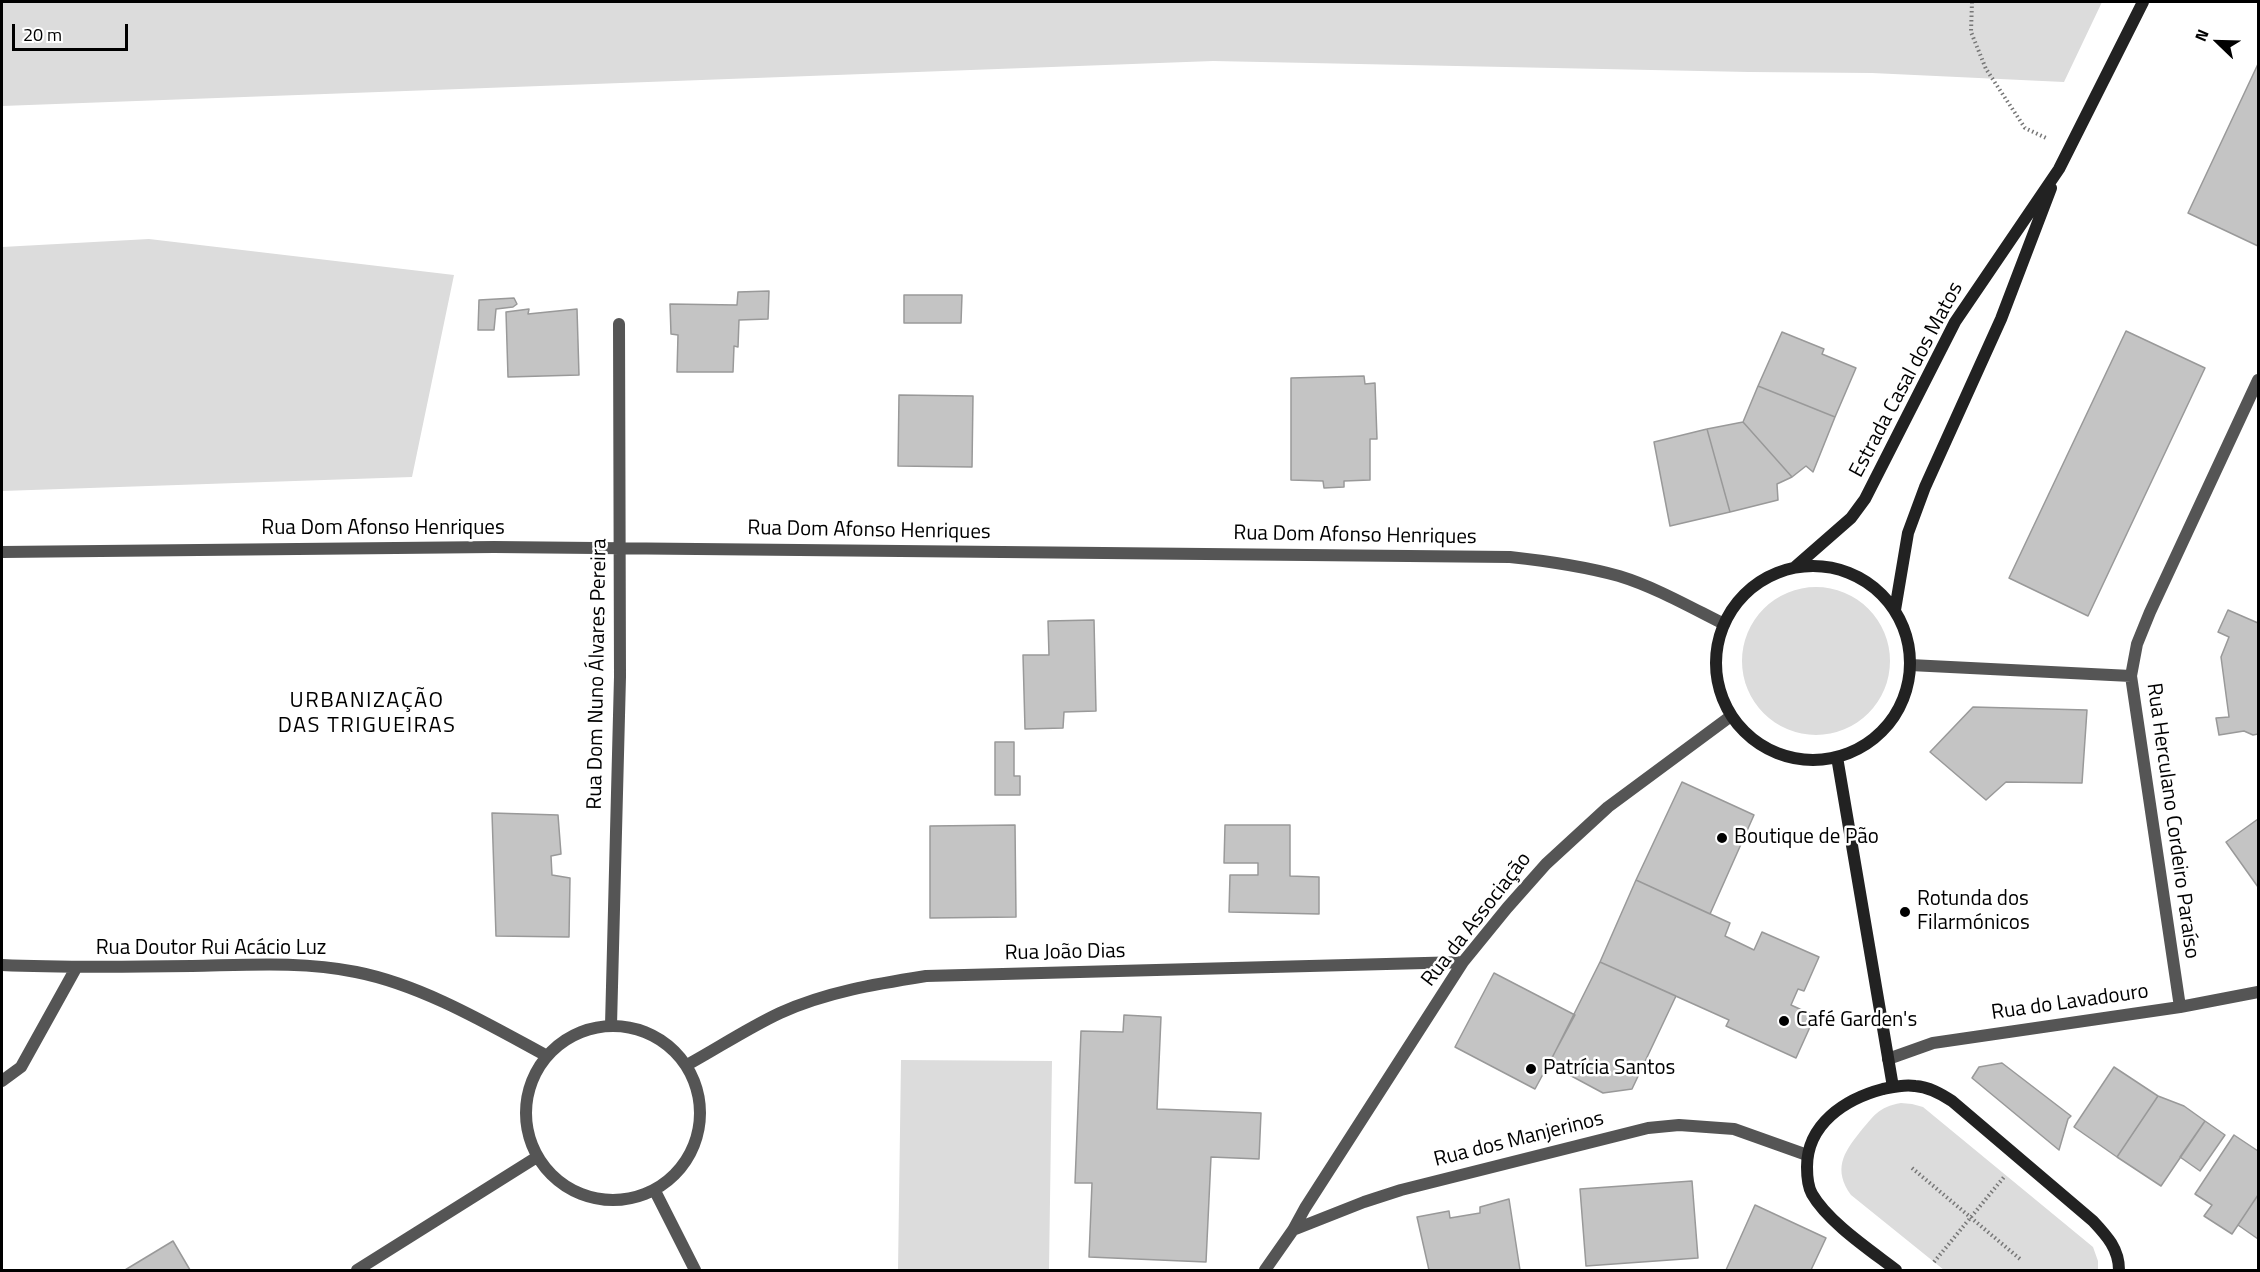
<!DOCTYPE html>
<html>
<head>
<meta charset="utf-8">
<style>
	body { margin:0 }
	#map { position:relative; width:2260px; height:1272px; overflow:hidden; background:#fff; font-family:"Titillium Web",sans-serif }
	canvas { display:block }
	.frame { position:absolute; inset:0; border:3px solid #000; pointer-events:none }
	.north { position:absolute; left:2188px; top:12px; width:60px; height:60px; -webkit-text-stroke:4px #fff; paint-order:stroke; rotate:293deg; font-size:16px; font-weight:700; line-height:24px; text-align:center; color:#000 }
	.north::after { content:''; display:block; margin:auto; width:21px; height:27px; background:#000; clip-path:polygon(50% 0,100% 100%,50% 72%,0 100%) }
	.scale { position:absolute; left:12px; top:24px; width:116px; height:27px; box-sizing:border-box; border:3px solid #000; border-top:0; padding-left:8px; font-size:18px; line-height:21px; white-space:nowrap; color:#000; -webkit-text-stroke:4px #fff; paint-order:stroke }
</style>
</head>
<body>
<div id="map">
<canvas width="2260" height="1272"></canvas>
<div class="frame"></div>
<div class="north">N</div>
<div class="scale">20 m</div>
</div>
<script>
const c = document.querySelector('canvas').getContext('2d');
c.lineJoin = 'round';
function fillPath(path, color) { c.fillStyle = color; c.fill(path, 'evenodd'); }
function trace(path, color, width, dash) { c.strokeStyle = color; c.lineWidth = width; c.lineCap = dash ? 'butt' : 'round'; c.setLineDash(dash || []); c.stroke(path); }
function write(font, color, halo, rows, align = 'center') {
  c.font = font + ' "Titillium Web",sans-serif'; c.lineWidth = 5; c.setLineDash([]); c.textBaseline = 'middle'; c.strokeStyle = halo; c.fillStyle = color; for (const [text, x, y, turn = 0] of rows) {
    c.save(); c.translate(x, y); c.rotate((+turn || 0) * Math.PI / 180); c.textAlign = isNaN(turn) ? turn : align; if (halo) c.strokeText(text, 0, 0); c.fillText(text, 0, 0); c.restore();
  }
}
fillPath(new Path2D(`
	M2,2h2100l-38,80 -192,-9 -123,-1 -536,-11 -1211,45z
	M149,239l305,36 -42,202 -410,14v-244z
	M1742 661a74 74 0 1 1 148 0a74 74 0 1 1-148 0Z
	M901,1060l151,1 -3,209h-151z
	M1901,1103l11,1 11,3 170,140 5,14v9h-154l-93,-75c-18,-25 -8,-42 9,-63 14,-16 18,-25 41,-29z`), '#dcdcdc');
const building = new Path2D(`
	M2258,64v182l-70,-33z
	M769,291l-1,28 -29,1 -1,27 -4,-1 -1,26h-56l1,-37 -7,-1 -1,-30 67,1 1,-13z
	M904,295h58l-1,28h-57z
	M514,298l3,6 -4,3 -17,2 -2,21h-16l1,-30z
	M529,309l-1,5 49,-5 2,66 -71,2 -2,-65z
	M2126,331l79,37 -117,248 -79,-38z
	M1782,332l42,17 -2,5 34,14 -21,49 -77,-31z
	M1364,376l1,8 10,-1 2,56h-7v41l-26,1v6l-20,1 -1,-7 -32,-1v-102z
	M1758,386l77,31 -22,55 -7,-6 -14,11 -49,-55z
	M899,395l74,1 -1,71 -74,-1z
	M1743,422l49,55 -15,7 1,16 -48,12 -23,-83z
	M1707,429l23,83 -60,14 -16,-84z
	M2228,610l30,13v111l-5,1 -9,-4 -25,4 -3,-17 13,-1 -8,-60 8,-20 -11,-5z
	M1094,620l2,91 -32,1 -1,16 -38,1 -2,-74h26l-1,-34z
	M1973,707l114,3 -5,73 -76,-1 -20,18 -56,-48z
	M995,742h19v34h6v19h-25z
	M1682,782l72,33 -44,99 -74,-34z
	M492,813l66,2 3,39 -10,2 1,19 18,3 -1,59 -73,-1z
	M2258,819v68l-32,-45z
	M1015,825l1,92 -86,1v-92z
	M1225,825h65v51l29,1v37l-90,-2 1,-37h28v-12h-34z
	M1636,880l94,43 -5,13 29,14 8,-18 57,25 -15,34 -6,-2 -7,16 24,11 -19,42 -70,-32 3,-6 -129,-58z
	M1600,962l76,34 -44,93 -29,4 -54,-29z
	M1494,973l81,42 -40,74 -80,-42z
	M1124,1015l37,2 -4,92 104,4 -2,46 -48,-2 -5,105 -117,-5 3,-74h-17l6,-152 42,1z
	M2002,1063l69,53 -3,3 -9,31 -87,-72 7,-11z
	M2114,1067l44,29 -41,61 -43,-30z
	M2158,1096l26,10 21,15 -44,65 -44,-29z
	M2205,1121l20,14 -25,36 -20,-14z
	M2234,1135l24,16v44l-26,39 -28,-18 8,-11 -17,-11z
	M1692,1181l6,77 -112,8 -6,-77z
	M2258,1195v44l-20,-14z
	M1509,1199l11,71h-91l-12,-53 32,-6 1,7 30,-5v-6z
	M1755,1205l71,33 -15,32h-85z
	M173,1241l17,29h-65z`);
fillPath(building, '#c4c4c4');
trace(building, '#999', 1.5);
trace(new Path2D(`
	M1972,2l-1,30 15,37 39,59 21,10
	M1912,1168l108,91
	M1934,1262l70,-85`), '#777', 4, [1.5, 3]);
trace(new Path2D(`
	M2,552l492,-5 1016,10c37,4 73,9 109,19 36,11 71,31 105,48
	M1910,665l221,11
	M2,965c63,3 127,2 190,1 55,-1 110,-5 164,6 66,13 132,52 191,84
	M2180,1007l-49,-331 6,-32 13,-32 108,-232
	M611,1025l9,-348 -1,-353
	M526 1113a87 87 0 1 1 174 0a87 87 0 1 1-174 0Z
	M1888,1059l45,-16 247,-36 78,-15
	M687,1065c31,-17 61,-37 93,-52 46,-21 96,-29 146,-37l537,-14
	M2,1081l19,-14 55,-99
	M655,1191l40,79
	M1293,1230l71,-28 37,-12 247,-62 31,-3 55,4 73,26
	M357,1270l180,-113
	M1265,1270l28,-40 12,-22 158,-246 44,-54 39,-44 62,-57 123,-91`), '#555', 12);
trace(new Path2D(`
	M1716 663a97 97 0 1 1 194 0a97 97 0 1 1-194 0Z
	M1795,567l56,-49 14,-19 90,-177 104,-153 84,-167
	M1895,610l13,-77 17,-46 76,-168 50,-131
	M1837,757l56,330
	M1896,1270c-26,-20 -68,-48 -84,-76 -4,-7 -5,-19 -5,-27 0,-43 38,-68 76,-78 10,-2 21,-5 32,-3 14,1 25,7 37,15l141,120c14,15 26,28 26,49`), '#222', 12);
for (const [x, y, r, color] of [
	[1722,838,6,"#000"],
	[1905,912,6,"#000"],
	[1784,1021,6,"#000"],
	[1531,1069,6,"#000"]
]) { const dot = new Path2D(); dot.arc(x, y, r, 0, 2 * Math.PI); c.fillStyle = color; c.fill(dot); trace(dot, '#fff', 2); }
write('21px', '#000', '#fff', [
	["Estrada Casal dos Matos",1907,380,-62],
	["Rua Dom Afonso Henriques",383,529],
	["Rua Dom Afonso Henriques",869,531,1],
	["Rua Dom Afonso Henriques",1355,536,1],
	["Rua Dom Nuno Álvares Pereira",598,674,-89],
	["Rua Herculano Cordeiro Paraíso",2172,821,82],
	["Rua da Associação",1477,920,-52],
	["Rua Doutor Rui Acácio Luz",211,949],
	["Rua João Dias",1065,953,-1],
	["Rua do Lavadouro",2070,1003,-8],
	["Rua dos Manjerinos",1519,1140,-14]
]);
write('21px', '#000', '#fff', [
	["Boutique de Pão",1734,838],
	["Rotunda dos",1917,900],
	["Filarmónicos",1917,924],
	["Café Garden's",1796,1021],
	["Patrícia Santos",1543,1069]
], 'left');
c.letterSpacing = '1.5px';
write('22px', '#000', '#fff', [
	["URBANIZAÇÃO",367,702],
	["DAS TRIGUEIRAS",367,727]
]);
c.letterSpacing = '0px';
</script>
</body>
</html>
